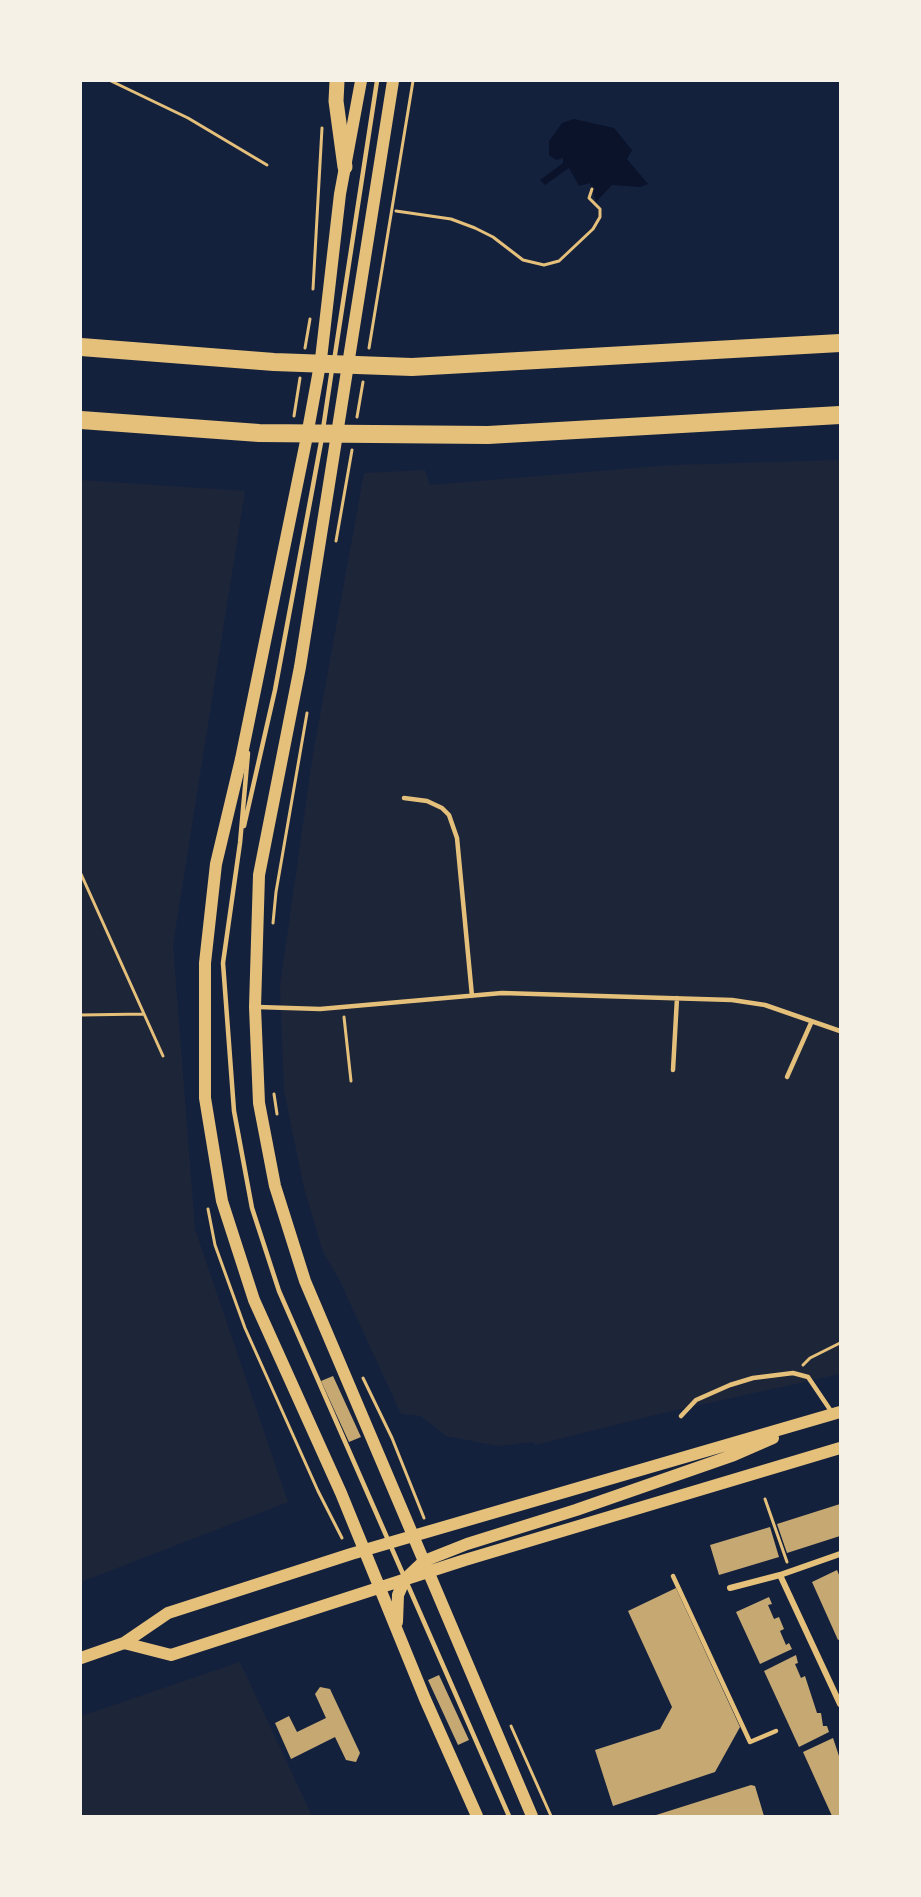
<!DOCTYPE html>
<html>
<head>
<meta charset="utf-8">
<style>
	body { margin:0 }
	#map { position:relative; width:921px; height:1897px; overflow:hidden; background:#14213d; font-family:"Exo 2",sans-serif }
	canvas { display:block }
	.frame { position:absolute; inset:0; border:82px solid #f6f1e7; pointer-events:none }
</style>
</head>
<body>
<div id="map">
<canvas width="921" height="1897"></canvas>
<div class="frame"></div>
</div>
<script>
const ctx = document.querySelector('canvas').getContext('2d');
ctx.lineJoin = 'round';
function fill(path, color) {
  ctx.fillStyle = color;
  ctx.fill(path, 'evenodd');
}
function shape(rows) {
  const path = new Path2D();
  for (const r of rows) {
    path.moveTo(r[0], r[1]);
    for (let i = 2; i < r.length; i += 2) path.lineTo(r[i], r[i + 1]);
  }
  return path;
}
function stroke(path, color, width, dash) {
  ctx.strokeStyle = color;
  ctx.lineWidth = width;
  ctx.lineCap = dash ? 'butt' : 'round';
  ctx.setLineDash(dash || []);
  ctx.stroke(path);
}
fill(shape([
	[840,460,840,1374,650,1416,535,1445,534,1442,498,1446,446,1436,421,1416,401,1414,339,1279,323,1252,304,1188,284,1091,280,986,313,754,364,473,425,470,430,485,672,465],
	[81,480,245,491,173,945,195,1229,288,1502,81,1582],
	[240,1662,312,1816,81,1816,81,1716]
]), '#1d2539');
fill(shape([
	[574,119,614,128,632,150,627,159,648,184,640,187,612,185,596,202,590,183,579,186,569,168,545,185,540,180,563,163,563,158,556,160,549,155,549,141,562,123]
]), '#0b132b');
fill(shape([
	[333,1376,361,1437,349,1442,321,1381],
	[840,1504,840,1536,787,1553,777,1524],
	[770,1527,779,1557,719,1575,710,1545],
	[837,1570,840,1577,840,1639,838,1640,812,1582],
	[676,1588,740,1727,715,1772,613,1806,595,1750,660,1729,672,1707,628,1611],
	[769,1597,772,1604,768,1605,774,1619,779,1617,784,1629,780,1631,786,1645,789,1643,792,1649,760,1664,736,1612],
	[796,1655,798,1663,795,1664,801,1678,805,1676,817,1713,821,1713,823,1726,827,1726,829,1732,799,1747,764,1671],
	[439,1675,469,1740,458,1745,428,1680],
	[320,1687,330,1689,360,1753,356,1762,346,1760,335,1737,291,1759,275,1723,289,1716,297,1732,326,1718,315,1694],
	[833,1738,840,1759,840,1816,832,1816,803,1752],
	[751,1785,755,1786,764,1816,653,1816]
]), '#c6a872');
stroke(shape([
	[111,81,188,118,267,165],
	[396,211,451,219,475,228,493,237,523,260,544,265,559,261,593,229,600,217,600,209,589,198,592,189],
	[313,289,322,128],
	[305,348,310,319],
	[369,348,413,81],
	[294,416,300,378],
	[357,417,363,382],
	[336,541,352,450],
	[81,874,163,1056],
	[273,923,276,892,307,713],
	[81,1015,144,1014],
	[344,1017,351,1081],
	[274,1094,277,1114],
	[208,1209,215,1245,245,1328,318,1491,342,1538],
	[803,1365,810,1358,840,1343],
	[363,1378,392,1438,424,1518],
	[765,1499,787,1562],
	[511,1726,551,1816]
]), '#e5c07b', 3);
stroke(shape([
	[334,361,377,81],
	[323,429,332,369],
	[248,753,240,843,223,963,234,1111,252,1208,279,1291,509,1816],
	[404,798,427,801,442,808,449,815,457,838,472,996],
	[244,826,275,690,322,437],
	[258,1007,320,1009,502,993,732,1000,765,1005,840,1031],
	[673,1070,677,998],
	[787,1077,811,1023],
	[681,1416,696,1400,730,1385,753,1378,793,1373,808,1377,833,1414],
	[673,1576,750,1742,776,1731]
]), '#e5c07b', 4.5);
stroke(shape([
	[780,1575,840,1704],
	[730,1588,780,1575,840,1554]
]), '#e5c07b', 6);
stroke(shape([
	[361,81,340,194,321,359,306,441,241,759,216,864,205,963,205,1098,222,1201,254,1300,341,1493,425,1699,477,1816],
	[393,81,300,667,259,875,255,1007,259,1103,275,1186,305,1281,532,1816],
	[397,1622,398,1595,405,1579,424,1561,467,1544,576,1510,734,1455,773,1438],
	[124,1643,171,1655,465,1560,840,1448],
	[81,1658,124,1643,168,1613,351,1554,840,1412]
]), '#e5c07b', 12);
stroke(shape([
	[337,81,336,101,345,167]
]), '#e5c07b', 15);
stroke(shape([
	[81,347,274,362,412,367,840,343],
	[81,420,259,433,488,435,840,415]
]), '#e5c07b', 18);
</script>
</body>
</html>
